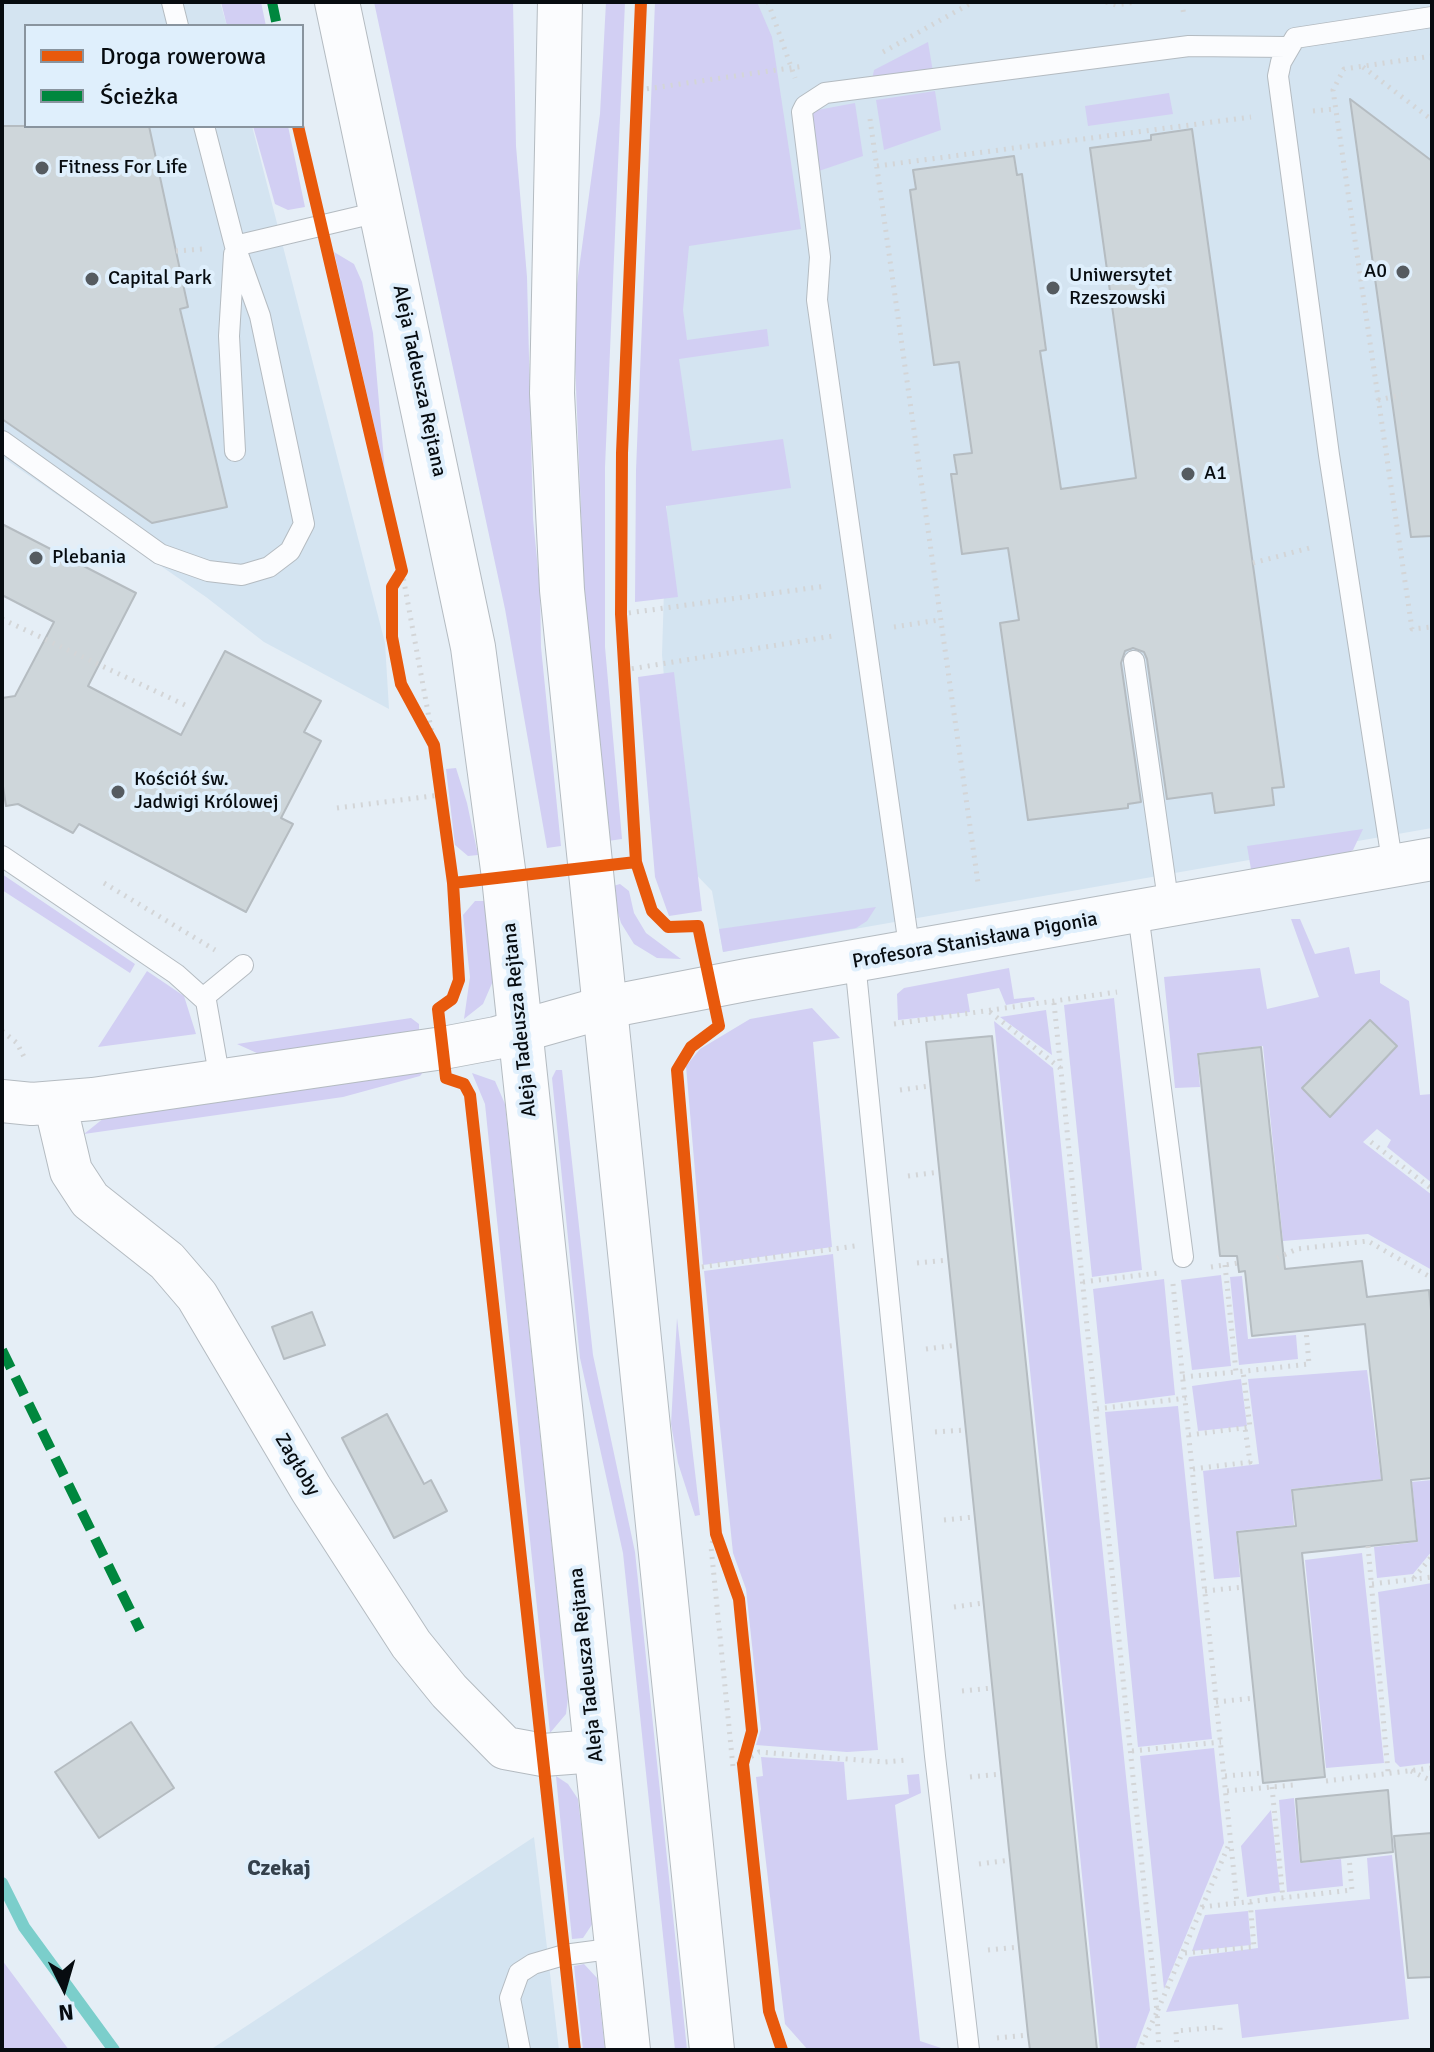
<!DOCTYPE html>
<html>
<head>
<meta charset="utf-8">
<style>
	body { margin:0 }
	#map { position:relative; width:1434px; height:2052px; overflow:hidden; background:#e5eef6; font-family:Signika,sans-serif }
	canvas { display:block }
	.frame { position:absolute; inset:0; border:4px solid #070c10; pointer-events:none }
	.legend { position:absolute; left:24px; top:24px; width:280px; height:104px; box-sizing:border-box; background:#dfeffc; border:2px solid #89949e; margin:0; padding:10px 14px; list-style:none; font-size:24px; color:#070c10 }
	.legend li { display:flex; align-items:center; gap:16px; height:40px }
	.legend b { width:40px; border:2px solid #89949e }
	.north { position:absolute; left:24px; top:1948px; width:80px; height:80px; -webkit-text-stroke:6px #dfeffc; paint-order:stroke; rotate:175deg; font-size:22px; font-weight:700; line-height:32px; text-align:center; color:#070c10 }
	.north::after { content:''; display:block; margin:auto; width:28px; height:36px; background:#070c10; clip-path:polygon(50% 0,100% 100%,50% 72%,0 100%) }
</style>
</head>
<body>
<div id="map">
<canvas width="1434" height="2052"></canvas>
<div class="frame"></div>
<ul class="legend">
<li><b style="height:10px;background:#e8590c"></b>Droga rowerowa</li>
<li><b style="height:10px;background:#00873e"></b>Ścieżka</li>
</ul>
<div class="north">N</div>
</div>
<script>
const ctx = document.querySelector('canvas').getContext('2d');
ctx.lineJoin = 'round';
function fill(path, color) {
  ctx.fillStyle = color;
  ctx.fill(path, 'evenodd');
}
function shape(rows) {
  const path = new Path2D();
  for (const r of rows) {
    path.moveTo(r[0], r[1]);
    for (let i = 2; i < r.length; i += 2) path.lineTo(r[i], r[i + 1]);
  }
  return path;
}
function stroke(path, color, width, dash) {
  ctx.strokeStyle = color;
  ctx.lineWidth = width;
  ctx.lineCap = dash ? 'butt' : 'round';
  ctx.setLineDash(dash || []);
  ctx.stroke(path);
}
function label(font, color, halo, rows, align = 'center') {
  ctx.font = font + ' Signika,sans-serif';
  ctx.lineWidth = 8;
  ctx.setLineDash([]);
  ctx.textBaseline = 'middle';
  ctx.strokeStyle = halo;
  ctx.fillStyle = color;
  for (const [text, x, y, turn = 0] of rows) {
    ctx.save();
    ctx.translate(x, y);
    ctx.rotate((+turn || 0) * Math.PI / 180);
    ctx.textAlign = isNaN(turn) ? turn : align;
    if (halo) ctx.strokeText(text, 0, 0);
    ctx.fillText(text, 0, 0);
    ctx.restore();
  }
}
fill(shape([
	[2,2,220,2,227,26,26,26,26,126,252,126,385,643,389,709,264,642,206,597,2,457],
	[682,2,1432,2,1432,828,723,952,712,891,681,859,662,655],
	[534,1837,559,2050,210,2050]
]), '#d4e4f1');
fill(shape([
	[221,2,261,2,266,26,227,26],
	[374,2,513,2,516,146,527,277,533,519,540,589,541,647,561,846,547,848,505,609],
	[606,2,625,2,605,467,605,647,622,839,608,841,585,612,575,363,576,291,600,114],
	[655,2,757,2,772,37,801,229,689,246,683,310,687,340,767,329,769,346,679,359,692,451,783,439,791,488,666,506,678,597,635,602,636,470],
	[928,42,933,72,872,80,874,70],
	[935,91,941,130,884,150,876,100],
	[1169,93,1173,114,1088,126,1085,106],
	[855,103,863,156,813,173,812,111],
	[253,126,288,126,305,207,288,210,275,204],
	[334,252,354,264,362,282,373,333,385,472],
	[674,672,702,911,669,916,655,877,638,677],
	[456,768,467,803,478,855,468,856,455,845,446,769],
	[1363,829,1353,850,1340,857,1252,875,1247,846],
	[2,874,135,964,130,973,2,890],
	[620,884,629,891,634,913,646,933,681,959,657,958,634,944,621,923,615,903,613,886],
	[475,901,484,901,493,981,483,1004,464,1019,470,977,463,915],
	[876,907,867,921,856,928,723,952,719,929],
	[1291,919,1300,919,1315,954,1349,947,1355,974,1380,970,1380,983,1409,1001,1420,1095,1432,1094,1432,1183,1387,1147,1391,1140,1377,1129,1363,1142,1432,1195,1432,1270,1368,1234,1283,1241,1263,1046,1197,1053,1200,1087,1175,1088,1164,977,1260,968,1267,1009,1319,997],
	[1009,968,1014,999,1034,997,1035,1000,1006,1005,999,988,967,994,970,1012,898,1020,897,994,904,988],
	[147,971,184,996,196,1034,98,1047],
	[1114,998,1142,1270,1092,1277,1064,1005],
	[812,1008,840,1038,813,1042,832,1247,703,1265,686,1066,700,1049,750,1019],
	[1046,1010,1052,1055,1000,1017],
	[411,1018,419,1024,419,1030,259,1054,237,1044],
	[994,1021,1053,1068,1150,2010,1135,2050,1100,2050],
	[556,1070,562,1070,593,1355,635,1552,687,2050,675,2050,623,1553,580,1358,552,1078],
	[424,1071,420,1076,343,1097,84,1134,104,1118],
	[472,1073,495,1081,505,1104,568,1698,566,1714,550,1733,485,1104],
	[833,1254,878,1750,847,1752,756,1745,761,1729,746,1589,733,1553,704,1271],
	[1221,1275,1231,1366,1192,1370,1181,1280],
	[1242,1276,1248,1339,1296,1335,1298,1359,1239,1365,1230,1277],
	[1164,1279,1175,1395,1105,1404,1093,1289],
	[677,1318,700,1515,695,1516,678,1463,671,1424],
	[1367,1370,1381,1479,1291,1489,1294,1525,1236,1531,1240,1577,1214,1579,1203,1471,1259,1464,1248,1379],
	[1241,1379,1247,1426,1198,1431,1192,1386],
	[1178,1406,1212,1739,1138,1747,1105,1412],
	[1432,1480,1432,1551,1413,1574,1377,1578,1374,1547,1418,1542,1412,1482],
	[1362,1553,1384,1763,1326,1768,1305,1560],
	[1432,1583,1432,1763,1400,1767,1395,1762,1378,1592],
	[1214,1748,1224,1843,1164,1989,1140,1756],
	[761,1757,844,1762,847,1800,909,1794,907,1775,919,1774,921,1793,895,1805,920,2041,947,2050,808,2050,785,2024,756,1777,763,1776],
	[556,1776,568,1784,578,1799,593,1923,583,1938,572,1939],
	[1294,1798,1300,1863,1341,1859,1343,1886,1287,1892,1279,1800],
	[1271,1810,1280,1892,1247,1897,1241,1846],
	[1392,1855,1409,2019,1242,2038,1238,2004,1166,2012,1189,1957,1258,1948,1255,1910,1370,1899,1367,1858],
	[1248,1911,1251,1945,1192,1951,1205,1915],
	[2,1960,69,2050,2,2050],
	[584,1964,597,1978,605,2050,583,2050,574,1966]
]), '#d2cff3');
stroke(shape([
	[2,1883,24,1927,114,2050]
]), '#7bcecb', 12);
const building = shape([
	[1350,99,1432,161,1432,536,1411,537,1350,99],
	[2,126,149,126,188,307,180,309,227,507,152,523,2,419,2,126],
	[1192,129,1284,787,1272,788,1274,805,1215,813,1212,793,1167,799,1147,659,1144,652,1133,648,1125,651,1121,663,1141,802,1128,804,1128,808,1028,820,1000,623,1019,620,1008,548,962,554,951,474,957,474,954,455,972,453,959,362,934,365,910,190,916,189,913,170,1014,156,1017,175,1022,174,1046,350,1040,351,1061,489,1136,478,1090,148,1151,140,1151,135,1192,129],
	[2,524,136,593,88,686,181,735,225,651,321,701,304,732,321,741,281,818,293,824,246,912,79,824,73,833,18,804,6,806,2,780,2,698,15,696,54,622,2,595,2,524],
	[1370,1020,1397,1046,1330,1117,1302,1088,1370,1020],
	[992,1036,1097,2050,1030,2050,1028,2035,926,1042,992,1036],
	[1261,1047,1285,1269,1362,1261,1367,1297,1429,1290,1432,1320,1432,1478,1411,1480,1417,1541,1302,1553,1325,1777,1263,1783,1237,1532,1296,1526,1292,1490,1382,1480,1365,1324,1252,1336,1245,1271,1239,1272,1237,1256,1220,1256,1198,1054,1261,1047],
	[312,1312,325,1345,284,1359,272,1327,312,1312],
	[387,1414,424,1484,431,1480,447,1511,394,1538,342,1438,387,1414],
	[131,1722,174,1788,99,1838,55,1772,131,1722],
	[1388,1790,1393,1852,1301,1862,1296,1799,1388,1790],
	[1432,1833,1432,1977,1408,1978,1394,1836,1432,1833]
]);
fill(building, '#ced6da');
stroke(building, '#b5bcc1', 2);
const lane = shape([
	[172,2,178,26],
	[235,246,383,211],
	[234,254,229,336,235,451],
	[2,441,160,554,208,571,242,575,269,567,290,551,304,524,260,316,235,246,204,126],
	[1134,661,1169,907],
	[2,856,176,974,206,1001,220,1080],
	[1393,867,1329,455,1278,76,1281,62,1295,38,1432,17],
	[1138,913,1183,1257],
	[910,953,817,300,820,257,802,112,805,106,825,93,1189,46,1287,47],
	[855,962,935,1756,969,2050],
	[203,998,243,965],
	[520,2050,510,1998,519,1973,533,1964,564,1955,617,1948]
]);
const street = shape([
	[2,1101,32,1104,93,1099,443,1048,496,1038,602,1008,746,980,1432,859],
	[55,1103,71,1171,90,1200,167,1261,197,1296,311,1489,411,1644,449,1691,505,1748,543,1755,596,1751]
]);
const secondary = shape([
	[337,2,473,647,504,877,628,2050],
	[560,2,552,393,562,590,712,2050]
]);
stroke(lane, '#b4bbc1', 22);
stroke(street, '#b4bbc1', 44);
stroke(secondary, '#b4bbc1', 46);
stroke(shape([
	[768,2,795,78],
	[1106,2,1116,5,1137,2],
	[1182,2,1184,17],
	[883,52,973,2],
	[1432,56,1344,69,1333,90,1412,629,1432,627],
	[1363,67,1432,120],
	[639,90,804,66],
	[1313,111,1336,109],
	[870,119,978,883],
	[877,166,1251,117],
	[176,251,203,249],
	[1378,400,1402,395],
	[1253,563,1313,547],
	[402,571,434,745],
	[621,614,826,586],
	[2,619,185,705],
	[894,627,939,620],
	[624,670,833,636],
	[337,808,441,795],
	[104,883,215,950],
	[1054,1003,1157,2012,1139,2050],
	[990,1012,1060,1068],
	[894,1024,1117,992],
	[2,1031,17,1043,26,1061],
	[900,1090,930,1086],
	[1371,1142,1432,1189],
	[908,1176,939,1172],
	[1277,1258,1297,1249,1368,1241,1432,1278],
	[917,1263,948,1260],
	[1225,1265,1236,1372,1309,1364,1306,1330],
	[1211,1267,1238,1263],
	[694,1268,855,1246],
	[1083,1282,1158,1273],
	[1173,1284,1237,1903],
	[926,1349,957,1345],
	[1183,1377,1236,1372],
	[1097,1409,1186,1398],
	[935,1432,965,1430],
	[1189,1435,1250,1427,1243,1371],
	[1193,1469,1250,1462,1245,1428],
	[944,1520,974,1517],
	[716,1534,711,1546,733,1767,759,1752,885,1762,906,1760],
	[1368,1546,1388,1772],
	[1414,1578,1432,1556],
	[1372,1584,1432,1577],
	[1205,1591,1243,1587],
	[954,1607,983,1603],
	[962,1691,992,1688],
	[1216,1702,1254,1698],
	[1132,1751,1221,1742],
	[1411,1771,1432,1781],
	[1225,1776,1262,1773],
	[970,1777,1001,1774],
	[1326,1781,1432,1768],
	[1272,1787,1283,1899],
	[1227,1791,1294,1785],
	[979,1864,1010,1860],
	[1202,1907,1352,1890,1349,1857],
	[988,1950,1019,1947],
	[1185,1953,1254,1947,1250,1901],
	[997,2038,1028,2035],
	[1159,2050,1157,2012,1230,1842],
	[1177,2050,1176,2031,1220,2027,1220,2030]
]), '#d3d5d7', 5, [2, 6]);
stroke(lane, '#fbfcfe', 20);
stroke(street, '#fbfcfe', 42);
stroke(secondary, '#fbfcfe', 44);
stroke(shape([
	[272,2,277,26],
	[2,1350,140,1630]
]), '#00873e', 10, [20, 10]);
stroke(shape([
	[641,2,622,453,621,614,636,862,652,911,668,927,698,926,719,1026,691,1047,677,1070,714,1512,716,1534,739,1599,752,1731,743,1764,769,2011,782,2050],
	[298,126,402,571,392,587,392,637,401,684,434,745,453,883,459,980,452,999,438,1009,446,1078,464,1084,470,1095,575,2050],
	[453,883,636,862]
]), '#e8590c', 12);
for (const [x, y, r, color] of [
	[42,168,8,"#555b60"],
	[1403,272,8,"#555b60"],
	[92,279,8,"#555b60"],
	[1053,288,8,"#555b60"],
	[1188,474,8,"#555b60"],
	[36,558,8,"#555b60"],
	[118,792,8,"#555b60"]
]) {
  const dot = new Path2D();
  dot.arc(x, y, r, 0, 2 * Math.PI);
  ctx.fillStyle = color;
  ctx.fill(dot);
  stroke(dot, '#dfeffc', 3);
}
label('20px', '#070c10', '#dfeffc', [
	["Fitness For Life",58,168],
	["A0",1387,272,"right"],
	["Uniwersytet",1069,276],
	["Rzeszowski",1069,299],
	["Capital Park",108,279],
	["A1",1204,474],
	["Plebania",52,558],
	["Kościół św.",134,780],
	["Jadwigi Królowej",134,803]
], 'left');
label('20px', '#070c10', '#dfeffc', [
	["Aleja Tadeusza Rejtana",419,381,78],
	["Profesora Stanisława Pigonia",975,941,-10],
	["Aleja Tadeusza Rejtana",520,1020,-96],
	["Zagłoby",297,1465,59],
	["Aleja Tadeusza Rejtana",587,1665,-96]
]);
label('bold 22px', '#34414c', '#dfeffc', [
	["Czekaj",279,1869]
]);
</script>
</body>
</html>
